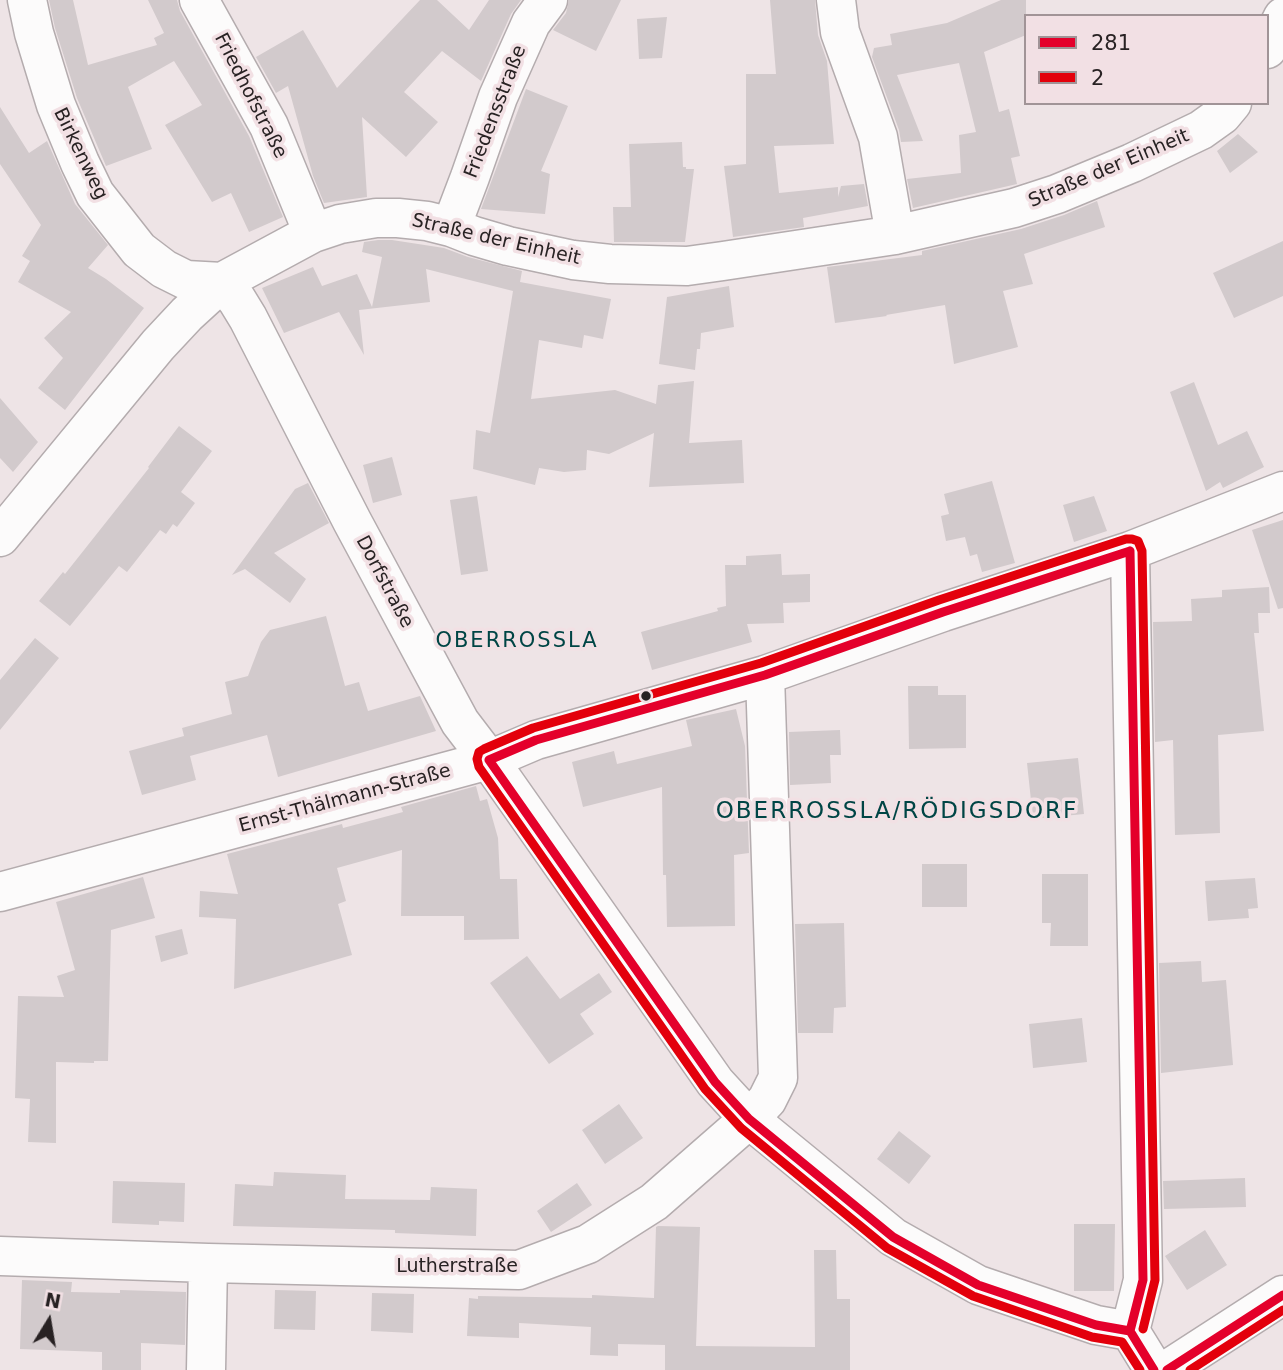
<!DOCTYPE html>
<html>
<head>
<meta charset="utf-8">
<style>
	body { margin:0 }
	#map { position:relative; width:1283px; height:1370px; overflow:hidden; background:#eee4e6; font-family:"DejaVu Sans",sans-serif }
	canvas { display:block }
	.legend { position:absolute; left:1024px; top:14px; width:245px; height:91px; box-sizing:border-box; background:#f2e0e4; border:2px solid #a19497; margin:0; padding:9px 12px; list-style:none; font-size:21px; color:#282223 }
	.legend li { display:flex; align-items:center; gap:14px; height:35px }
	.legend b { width:35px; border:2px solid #a19497 }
	.north { position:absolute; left:14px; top:1286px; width:70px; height:70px; -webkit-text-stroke:5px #f2e0e4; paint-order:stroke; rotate:11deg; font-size:19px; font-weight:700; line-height:28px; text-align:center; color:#282223 }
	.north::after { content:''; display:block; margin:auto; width:24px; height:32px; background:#282223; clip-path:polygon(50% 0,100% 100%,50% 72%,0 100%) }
</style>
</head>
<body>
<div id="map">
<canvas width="1283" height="1370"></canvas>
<ul class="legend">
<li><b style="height:9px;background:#e4002b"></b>281</li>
<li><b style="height:9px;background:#e3000b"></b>2</li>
</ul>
<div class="north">N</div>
</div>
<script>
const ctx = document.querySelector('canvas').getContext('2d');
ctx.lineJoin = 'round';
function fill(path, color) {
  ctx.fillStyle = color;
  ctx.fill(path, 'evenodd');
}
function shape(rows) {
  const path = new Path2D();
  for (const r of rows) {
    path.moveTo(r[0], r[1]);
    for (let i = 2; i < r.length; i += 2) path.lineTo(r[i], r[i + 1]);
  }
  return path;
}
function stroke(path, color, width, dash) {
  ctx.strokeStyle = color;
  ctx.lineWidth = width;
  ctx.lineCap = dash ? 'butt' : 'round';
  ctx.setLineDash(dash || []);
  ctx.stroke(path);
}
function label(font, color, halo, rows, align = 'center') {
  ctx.font = font + ' "DejaVu Sans",sans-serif';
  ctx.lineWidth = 7;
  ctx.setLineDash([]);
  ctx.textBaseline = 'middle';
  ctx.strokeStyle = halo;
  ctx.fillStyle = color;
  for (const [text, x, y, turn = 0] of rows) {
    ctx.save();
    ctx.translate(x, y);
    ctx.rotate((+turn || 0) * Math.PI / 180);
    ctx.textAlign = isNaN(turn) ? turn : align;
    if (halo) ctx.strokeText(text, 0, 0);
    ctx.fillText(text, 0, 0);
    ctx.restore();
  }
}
fill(shape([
	[49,0,73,0,88,65,157,45,154,38,164,33,148,0,177,0,180,11,249,136,283,217,249,232,231,193,212,202,165,125,202,105,174,61,128,87,152,149,106,166,77,98,55,28],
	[420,0,437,0,469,30,489,0,521,0,511,14,481,81,442,51,404,92,438,122,406,157,362,117,367,197,324,203,313,176,288,86,276,93,256,57,303,30,337,88],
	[569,0,621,0,596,51,553,30,566,13],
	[770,0,815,0,818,35,827,61,834,144,774,146,779,193,838,187,838,197,841,186,864,184,868,206,803,218,804,227,733,237,724,166,746,164,746,74,776,74],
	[1001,0,1026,0,1026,35,984,52,999,112,1009,109,1020,156,1011,158,1017,184,913,208,907,179,961,173,959,135,976,132,959,63,897,75,923,141,901,142,899,130,872,57,874,48,892,45,890,34,947,23],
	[667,17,662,58,639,59,637,19],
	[526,89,568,106,541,171,550,174,545,214,481,209],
	[0,107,29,153,47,141,75,204,108,245,88,268,106,279,144,308,65,410,38,388,63,358,44,338,71,312,18,282,30,261,22,256,41,225,0,164],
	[1238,134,1258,152,1230,173,1217,151],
	[682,142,683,167,686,167,686,169,694,169,685,242,614,242,613,207,631,207,629,144],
	[1097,201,1105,227,1024,254,1033,284,1003,291,1018,347,954,364,945,305,886,315,887,316,835,323,827,267,922,255,922,251,1021,229,1064,215],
	[378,240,392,240,444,248,468,257,522,271,520,282,611,299,603,339,584,335,582,348,539,340,531,399,615,390,656,404,658,385,694,381,689,443,742,440,744,483,649,487,654,433,609,454,587,450,586,470,564,472,539,468,535,485,473,469,476,430,490,433,513,291,426,269,430,302,359,310,364,355,339,312,284,333,262,288,313,267,322,286,357,274,372,307,382,257,362,252,364,242],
	[1283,241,1283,296,1234,318,1213,273],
	[729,286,734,327,701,333,700,349,697,349,695,370,659,364,667,297],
	[1194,382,1218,445,1247,431,1264,467,1223,488,1220,482,1206,491,1170,392],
	[0,398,38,442,13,472,0,458],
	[179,426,212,451,181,492,195,503,177,527,173,524,166,534,160,530,127,572,119,566,70,626,39,601,63,572,65,574,149,468,148,467],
	[392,457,402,495,373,503,363,465],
	[992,481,1015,563,982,572,977,554,970,556,965,537,946,541,941,516,949,514,944,494],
	[308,483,329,523,274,553,306,579,290,603,245,569,232,575,295,489],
	[477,496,488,571,461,575,450,500],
	[1094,496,1107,531,1074,542,1063,505],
	[1283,520,1283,608,1278,609,1252,530],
	[781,554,782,575,810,574,810,602,783,603,784,623,747,624,752,642,652,670,641,632,718,611,717,608,726,606,725,565,746,565,746,556],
	[1269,587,1270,613,1258,613,1259,633,1254,633,1264,731,1218,735,1220,833,1175,835,1173,740,1155,742,1153,622,1192,621,1191,599,1222,597,1222,590],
	[326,616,345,686,359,682,368,711,420,696,436,731,278,777,267,735,190,756,196,780,142,795,129,751,184,736,182,728,232,714,225,682,248,676,261,642,270,630],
	[35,638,59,658,0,730,0,680],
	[908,686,938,686,938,695,966,695,966,748,909,749],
	[736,709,745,746,749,853,734,855,735,926,667,927,666,875,663,875,662,787,583,807,572,762,614,751,617,764,692,746,686,720],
	[840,730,841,755,830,755,831,783,790,785,789,732],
	[1078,758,1084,814,1033,819,1027,763],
	[476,786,480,801,487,799,498,838,500,879,517,879,519,939,464,940,464,916,401,916,402,850,337,868,346,901,338,904,352,955,234,989,236,919,199,917,200,891,238,894,227,854,342,824,343,828,403,812,401,807],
	[922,864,967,864,967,907,922,907],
	[1042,874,1088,874,1088,946,1050,946,1051,923,1042,923],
	[143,877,155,918,111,930,108,1061,94,1061,94,1063,56,1062,56,1143,28,1142,30,1099,15,1098,18,996,64,997,57,976,75,970,56,902],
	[1255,878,1258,908,1248,909,1249,918,1208,921,1205,881],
	[844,923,846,1007,834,1008,833,1033,798,1033,795,924],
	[182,929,188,954,161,962,155,936],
	[527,956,560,999,599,973,612,992,580,1014,594,1034,549,1064,490,983],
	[1201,961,1202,982,1226,980,1233,1065,1161,1073,1159,963],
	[1082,1018,1087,1062,1033,1068,1029,1024],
	[619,1104,643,1138,605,1164,582,1130],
	[899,1131,931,1156,909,1184,877,1159],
	[274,1172,346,1175,345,1199,430,1200,431,1187,477,1189,476,1236,395,1233,395,1230,233,1226,235,1184,273,1186],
	[1245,1178,1246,1207,1164,1209,1163,1181],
	[113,1181,185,1183,184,1222,159,1221,159,1225,112,1223],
	[577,1183,592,1205,551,1232,537,1211],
	[1074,1224,1115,1224,1114,1291,1074,1291],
	[658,1226,700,1227,696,1346,815,1347,814,1250,836,1250,837,1299,850,1299,850,1370,665,1370,665,1345,618,1344,618,1356,590,1355,591,1327,519,1323,519,1338,467,1336,469,1298,478,1299,478,1296,592,1298,592,1295,654,1298,656,1227],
	[1205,1230,1227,1265,1187,1290,1165,1256],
	[22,1280,72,1282,71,1292,120,1293,120,1290,186,1292,185,1345,141,1343,141,1370,102,1370,102,1352,20,1349],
	[275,1290,316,1291,315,1330,274,1329],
	[372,1293,414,1294,413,1333,371,1331]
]), '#d2cacc');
const minor = shape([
	[27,0,34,33,56,105,80,163,95,194,139,250,164,269,186,280,222,282],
	[199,0,269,126,313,233],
	[836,0,840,32,878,137,895,235],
	[1267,49,1283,17],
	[451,227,470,177,498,97,531,23,548,0],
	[222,282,237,300,248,318,352,521,460,722,489,760,715,1082,749,1119,893,1237,978,1285,1096,1325,1130,1331,1154,1370],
	[0,537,158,345,187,314,222,282,313,233,340,224,376,218,398,218,427,221,451,227,474,236,508,246,573,260,610,264,687,266,723,261,895,235,1014,208,1057,194,1132,163,1201,130,1222,115,1232,103],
	[1130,551,1143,1280,1130,1331],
	[0,892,489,760,536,740,765,675,943,612,1130,551,1283,491],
	[0,1256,208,1263,519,1270,588,1244,654,1202,749,1119,767,1100,778,1078,765,675],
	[206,1370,208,1263]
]);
const major = shape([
	[1167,1370,1283,1295]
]);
stroke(minor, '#b4acae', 41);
stroke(major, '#b4acae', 41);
stroke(minor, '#fcfbfb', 38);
stroke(major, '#fcfbfb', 38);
stroke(shape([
	[1130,551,1143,1280,1130,1331],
	[489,760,715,1082,749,1119,893,1237,978,1285,1096,1325,1130,1331,1154,1370],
	[489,760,536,740,765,675,943,612,1130,551],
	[1167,1370,1283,1295]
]), '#e4002b', 9);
stroke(shape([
	[1140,1370,1122,1342,1092,1337,973,1296,887,1248,741,1128,705,1089,479,767,477,759,479,752,484,749,533,728,761,663,939,600,1126,539,1132,539,1138,541,1142,551,1155,1280,1143,1329],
	[1190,1370,1283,1310]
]), '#e3000b', 9);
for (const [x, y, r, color] of [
	[646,696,6,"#282223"]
]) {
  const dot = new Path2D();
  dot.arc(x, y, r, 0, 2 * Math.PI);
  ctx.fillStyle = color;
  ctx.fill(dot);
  stroke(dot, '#f2e0e4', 2.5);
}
label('19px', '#282223', '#f2e0e4', [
	["Friedhofstraße",250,96,63],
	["Friedensstraße",496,112,-69],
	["Birkenweg",80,154,64],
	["Straße der Einheit",1109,169,-23],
	["Straße der Einheit",496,240,13],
	["Dorfstraße",384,582,62],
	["Ernst-Thälmann-Straße",345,799,-15],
	["Lutherstraße",457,1267]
]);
ctx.letterSpacing = '2px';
label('21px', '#004545', '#f2e0e4', [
	["OBERROSSLA",517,642]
]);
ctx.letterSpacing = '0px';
ctx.letterSpacing = '2px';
label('23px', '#004545', '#f2e0e4', [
	["OBERROSSLA/RÖDIGSDORF",897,812]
]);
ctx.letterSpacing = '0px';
</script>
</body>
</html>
